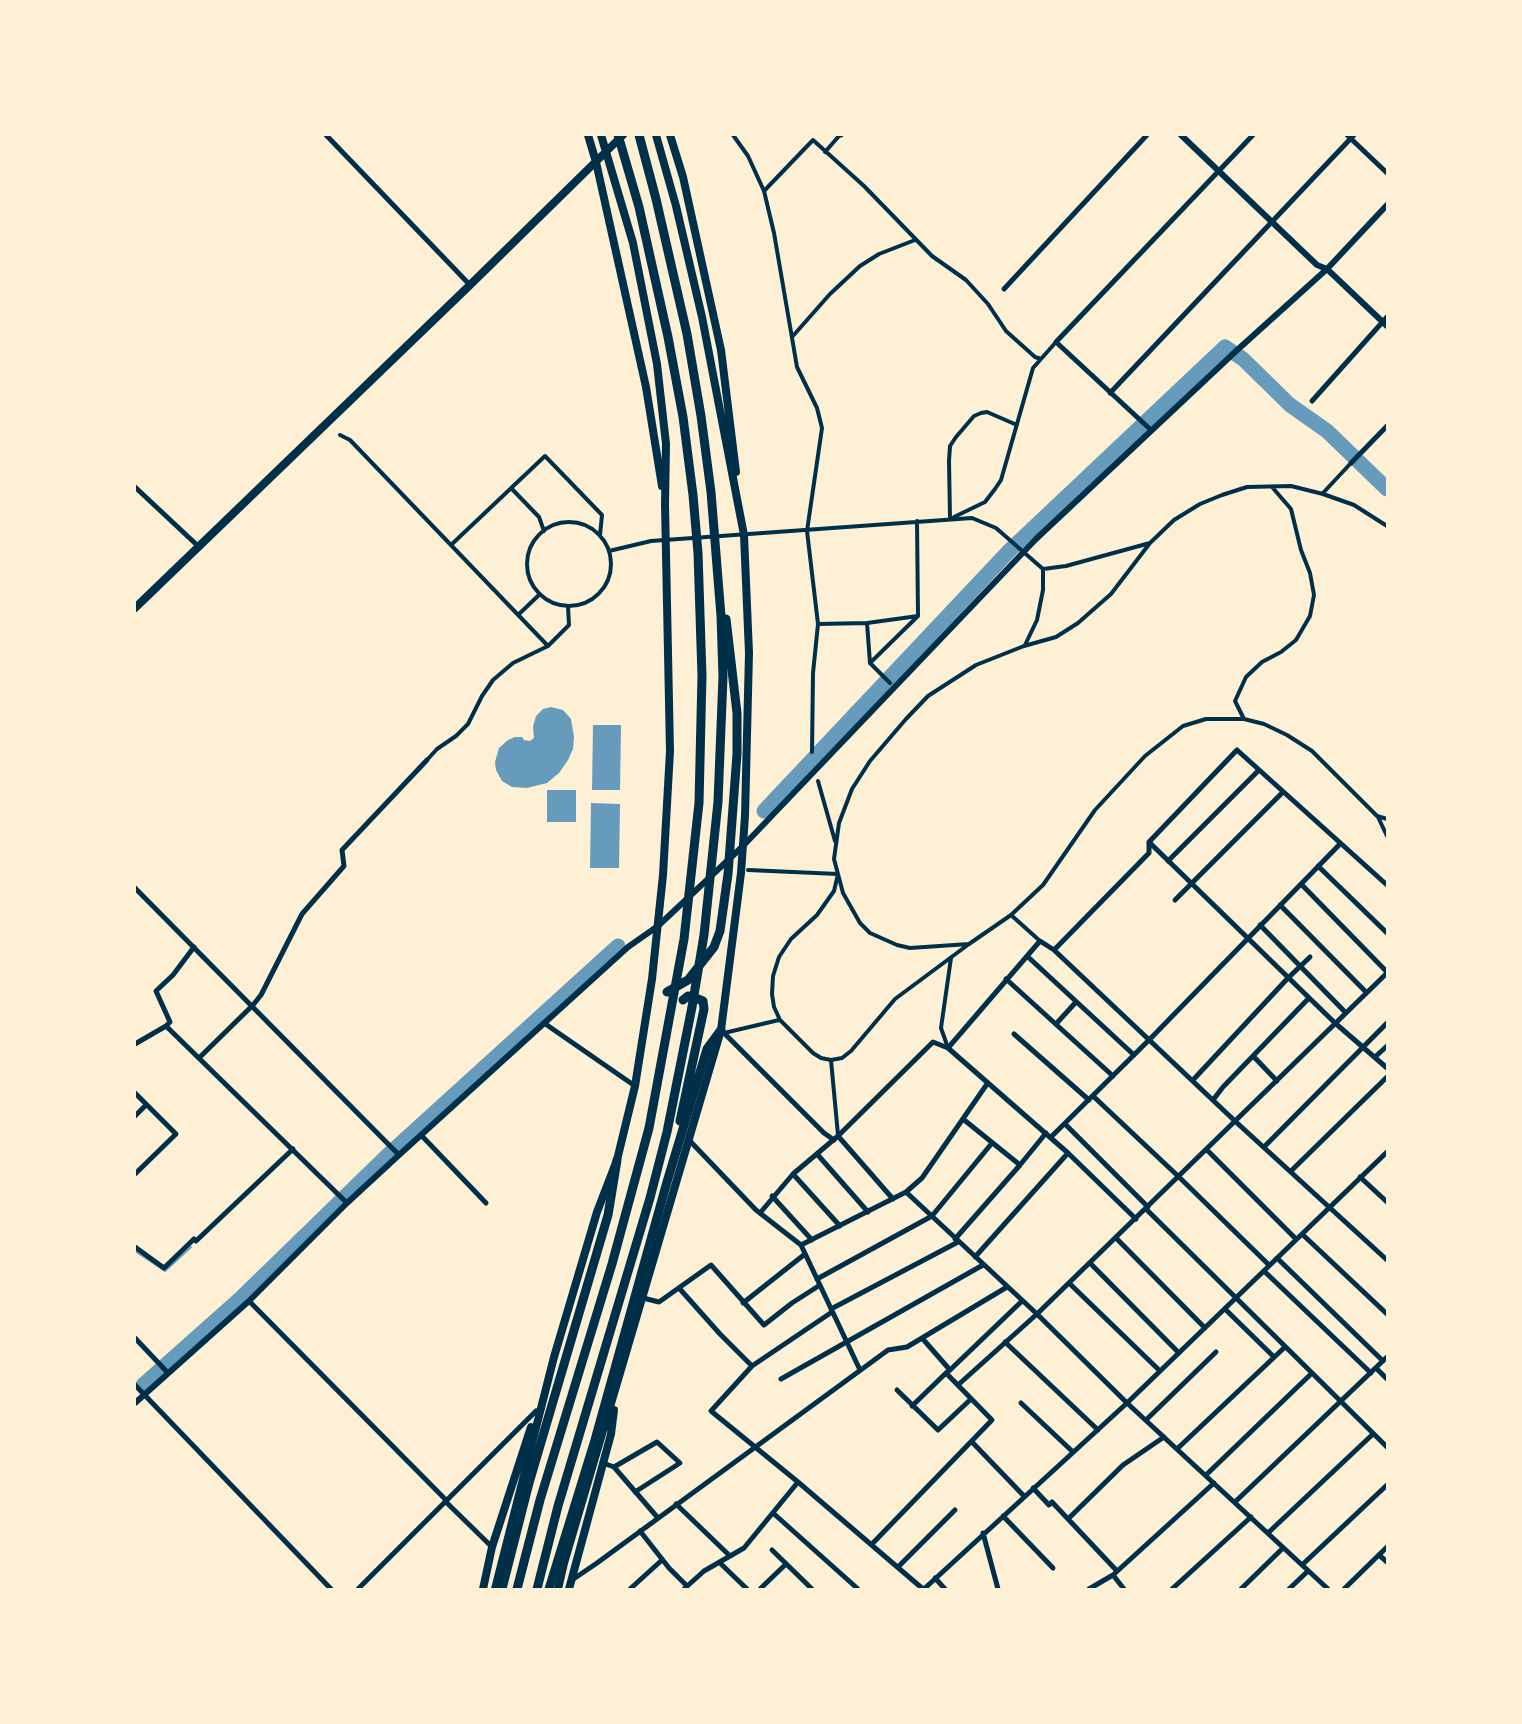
<!DOCTYPE html>
<html>
<head>
<meta charset="utf-8">
<style>
	body { margin:0 }
	#map { position:relative; width:1522px; height:1724px; overflow:hidden; background:#fdf0d5; font-family:"Work Sans",sans-serif }
	canvas { display:block }
	.frame { position:absolute; inset:0; border:136px solid #fdf0d5; pointer-events:none }
</style>
</head>
<body>
<div id="map">
<canvas width="1522" height="1724"></canvas>
<div class="frame"></div>
</div>
<script>
const ctx = document.querySelector('canvas').getContext('2d');
ctx.lineJoin = 'round';
function fill(path, color) {
  ctx.fillStyle = color;
  ctx.fill(path, 'evenodd');
}
function shape(rows) {
  const path = new Path2D();
  for (const r of rows) {
    if (r.length === 3) {
      path.moveTo(r[0] + r[2], r[1]);
      path.arc(r[0], r[1], r[2], 0, 2 * Math.PI);
      continue;
    }
    path.moveTo(r[0], r[1]);
    for (let i = 2; i < r.length; i += 2) path.lineTo(r[i], r[i + 1]);
  }
  return path;
}
function stroke(path, color, width, dash) {
  ctx.strokeStyle = color;
  ctx.lineWidth = width;
  ctx.lineCap = dash ? 'butt' : 'round';
  ctx.setLineDash(dash || []);
  ctx.stroke(path);
}
fill(shape([
	[551,707,563,710,571,719,574,737,573,749,568,760,559,773,547,783,527,788,512,787,502,781,496,770,495,762,499,748,508,740,515,737,522,737,524,740,530,741,534,738,533,727,536,716,543,709],
	[593,725,621,725,620,790,592,790],
	[547,790,576,790,576,822,547,822],
	[591,803,620,804,619,868,590,868]
]), '#669bbc');
stroke(shape([
	[135,1251,165,1271,191,1247]
]), '#669bbc', 2);
stroke(shape([
	[764,811,1009,551,1225,347,1243,359,1290,405,1327,431,1387,489],
	[143,1385,242,1297,389,1154,618,946]
]), '#669bbc', 15);
stroke(shape([
	[733,135,748,156,764,191,774,233,797,367,817,408,822,428,807,531,818,624,813,673,812,752],
	[825,152,839,136],
	[764,191,813,140,864,186,932,256,966,280,988,304,1006,331,1035,357,1041,359],
	[792,337,830,294,860,266,879,254,915,240],
	[340,435,350,440,548,646],
	[511,488,539,517,544,531],
	[1323,493,1351,463],
	[954,517,985,502,995,489,1001,480,1033,368,1056,342],
	[950,518,949,461,950,446,956,437,974,416,981,413,987,412,1017,425],
	[569,564,42],
	[1387,526,1354,505,1323,494,1291,486,1247,487,1222,495,1200,504,1174,520,1150,543,1111,594,1078,623,1056,637,1024,646,976,665,928,696,906,719,870,761,852,789,839,823,834,859,843,893,860,923,870,933,897,945,910,948,969,944,1011,915,1043,885,1095,810,1145,756,1183,726,1206,719,1244,719,1264,724,1287,735,1312,751,1377,816,1387,819],
	[451,545,545,456,602,515,600,535],
	[609,551,651,541,972,518,996,528,1043,569,1043,590,1037,620,1025,645],
	[1043,569,1066,566,1150,543],
	[518,615,540,594],
	[867,623,870,663,918,616,917,521],
	[818,624,867,623,918,616],
	[870,663,890,683],
	[1244,719,1235,701,1246,677,1262,662,1281,652,1296,640,1310,616,1314,595,1310,573,1301,550,1291,509,1272,487],
	[427,760,437,749,456,736,468,724,482,696,493,680,513,663,548,646,569,625,568,606],
	[818,781,835,841],
	[1378,817,1387,836],
	[748,870,838,874,834,891,817,915,791,939,779,957,773,976,772,994,774,1007,780,1020,813,1053,821,1058,831,1060,842,1058,851,1051,895,999,969,944],
	[1011,915,1040,941],
	[724,1033,779,1020],
	[948,1048,941,1028,951,958],
	[831,1060,838,1135]
]), '#003049', 4);
stroke(shape([
	[326,135,470,285],
	[838,135,841,135],
	[1347,135,1387,173],
	[1004,289,1147,135],
	[1110,393,1354,135],
	[1312,401,1387,317],
	[1151,430,1056,342,1253,135],
	[1351,463,1387,426],
	[135,487,198,546],
	[1149,842,1335,1023,1387,1068],
	[1168,861,1259,770],
	[1318,866,1387,933],
	[1301,884,1387,972],
	[135,888,399,1155],
	[1175,900,1283,792],
	[1280,905,1366,992],
	[1260,925,1346,1013],
	[1054,950,1149,853,1149,842,1237,750,1387,885],
	[1027,956,1134,1055],
	[1006,979,1113,1076],
	[544,1023,635,1086],
	[1056,1024,1076,1002],
	[166,1026,170,1022,156,991,173,975,194,947],
	[721,1030,824,1133,834,1140],
	[1014,1034,1089,1100],
	[135,1044,166,1026,347,1203],
	[948,1048,1040,941,1054,950,1236,1122,1387,1260],
	[1254,1057,1277,1081],
	[1375,1057,1387,1046],
	[199,1058,253,1005,261,995,302,914,344,866,342,850,427,760],
	[1193,1080,1288,978,1310,957],
	[135,1093,176,1134,135,1174],
	[1093,1096,1179,1177,1269,1265],
	[1213,1100,1223,1087,1309,998],
	[135,1116,146,1105],
	[1065,1124,1148,1207],
	[421,1135,486,1203],
	[838,1136,893,1199],
	[1051,1137,1150,1039,1340,844],
	[689,1140,756,1210,801,1245,860,1370],
	[1264,1147,1387,1023],
	[1207,1150,1296,1239],
	[817,1154,868,1212],
	[1020,1165,1046,1133],
	[1291,1171,1387,1077],
	[793,1174,840,1226],
	[1360,1177,1387,1202],
	[906,1192,922,1178,987,1084],
	[772,1196,812,1240],
	[1146,1209,1387,1447],
	[760,1213,793,1174,838,1136,933,1042,948,1048,1068,1153,1136,1219],
	[1302,1234,1387,1314],
	[1116,1238,1205,1328],
	[955,1239,1020,1165,963,1119],
	[801,1245,906,1192,1037,1314,1127,1403,1328,1589],
	[135,1247,164,1268,194,1239,196,1241,293,1149],
	[975,1257,1068,1153],
	[1277,1258,1383,1361],
	[1090,1263,1179,1353],
	[1264,1271,1371,1373],
	[817,1279,932,1216,992,1143],
	[1069,1283,1160,1371],
	[679,1288,720,1334,752,1366],
	[643,1298,659,1302,711,1265,764,1325,792,1303,820,1285],
	[249,1301,446,1500],
	[743,1303,805,1254],
	[831,1309,958,1242],
	[1225,1309,1274,1357],
	[832,1312,752,1366,711,1411,798,1482,923,1589],
	[135,1338,168,1373],
	[1005,1342,1098,1430],
	[1376,1368,1387,1379],
	[950,1370,1022,1301],
	[781,1379,983,1265],
	[135,1385,331,1589],
	[958,1385,1037,1314,1387,973],
	[897,1390,938,1430,971,1399],
	[1021,1403,1073,1452],
	[912,1406,946,1373],
	[1146,1420,1216,1352],
	[972,1442,1024,1496],
	[1177,1449,1285,1347],
	[603,1463,614,1467,658,1518],
	[614,1467,657,1442,680,1463,635,1492],
	[1206,1475,1312,1373],
	[1033,1488,1049,1505,1052,1502,1117,1571],
	[445,1501,492,1547],
	[1235,1502,1387,1357],
	[676,1504,730,1556],
	[773,1513,858,1589],
	[1003,1516,1053,1568],
	[1068,1519,1123,1465,1164,1437],
	[640,1531,669,1568,687,1586],
	[1269,1532,1373,1434],
	[983,1533,998,1589],
	[872,1544,992,1420,946,1373,950,1370,922,1338],
	[772,1550,812,1589],
	[1379,1555,1387,1562],
	[720,1563,747,1589],
	[1302,1565,1387,1485],
	[898,1567,955,1510],
	[1113,1575,1124,1589],
	[935,1578,945,1589],
	[572,1580,597,1563,888,1350,907,1347,1007,1287],
	[358,1589,536,1411],
	[630,1589,662,1560],
	[684,1589,704,1571,744,1548,798,1482],
	[760,1589,786,1564],
	[924,1589,1127,1403,1387,1152],
	[1089,1589,1113,1575,1214,1483],
	[1172,1589,1251,1517],
	[1241,1589,1283,1548],
	[1289,1589,1308,1571],
	[1344,1589,1387,1547]
]), '#003049', 5);
stroke(shape([
	[1181,135,1317,265,1327,269,1387,326],
	[135,1403,249,1301,347,1203,399,1155,628,947,658,926,743,846,1036,539,1235,352,1327,269,1387,205]
]), '#003049', 6);
stroke(shape([
	[588,135,596,162,646,387,662,486],
	[670,135,683,177,721,350,736,472],
	[135,608,470,285,623,135],
	[483,1589,492,1547,531,1427],
	[495,1589,554,1357,597,1212,617,1160,635,1086,652,979,663,875,670,751,665,505,666,444,657,364,633,243,601,135],
	[558,1589,564,1563,721,1030,741,873,745,816,749,653,744,535,702,317,676,206,656,135],
	[569,1589,611,1434,614,1410]
]), '#003049', 8);
stroke(shape([
	[667,992,688,980,714,947,720,931,728,874,737,754,737,713,726,619],
	[680,1121,704,1009,703,1001,693,997,688,996,683,1000],
	[502,1589,529,1483,608,1215,617,1160],
	[517,1589,540,1500,612,1264,649,1128,684,939,699,803,702,676,698,553,693,495,683,417,668,337,639,207,618,135],
	[537,1589,558,1506,650,1198,667,1132,692,1007,704,935,718,802,723,677,721,616,711,492,701,416,687,334,656,199,639,135],
	[549,1589,595,1440,667,1182,707,1049,721,1030]
]), '#003049', 9);
</script>
</body>
</html>
